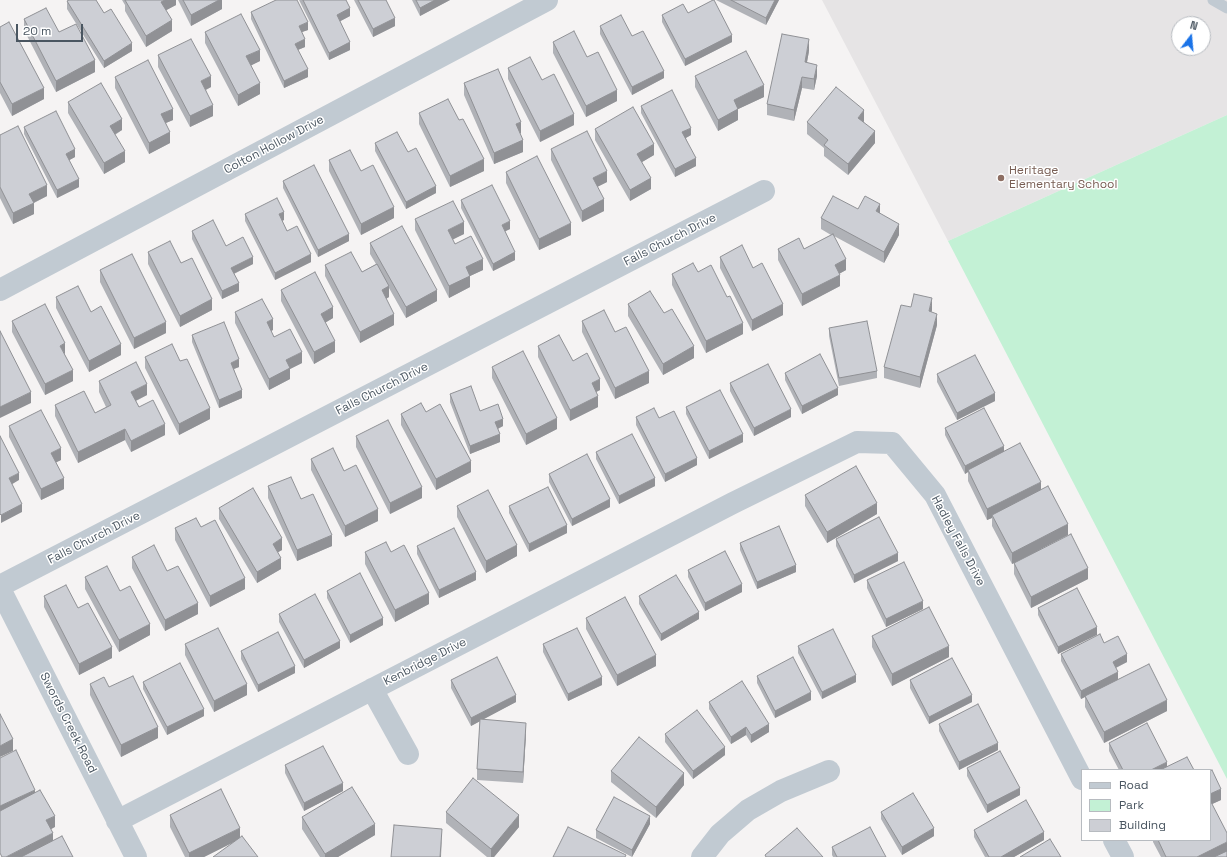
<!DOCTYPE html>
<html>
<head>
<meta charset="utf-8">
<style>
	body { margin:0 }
	#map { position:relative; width:1227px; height:857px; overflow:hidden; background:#f5f3f3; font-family:"Space Grotesk",sans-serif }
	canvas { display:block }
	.legend { position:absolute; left:1081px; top:769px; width:130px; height:72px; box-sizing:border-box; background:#fff; border:1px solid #b7bbc0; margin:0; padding:5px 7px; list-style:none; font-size:12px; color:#4a5661 }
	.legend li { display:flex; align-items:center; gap:8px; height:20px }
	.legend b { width:20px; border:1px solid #b7bbc0 }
	.north { position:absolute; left:1171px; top:16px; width:40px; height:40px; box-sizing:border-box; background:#fff; border:1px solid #b7bbc0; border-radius:50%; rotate:16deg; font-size:11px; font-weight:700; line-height:16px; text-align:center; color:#4a5661 }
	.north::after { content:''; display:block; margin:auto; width:14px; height:18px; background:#1a73e8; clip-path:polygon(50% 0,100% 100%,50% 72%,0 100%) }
	.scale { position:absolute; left:16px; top:24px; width:67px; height:18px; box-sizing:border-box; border:2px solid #4a5661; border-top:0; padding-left:5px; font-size:12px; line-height:14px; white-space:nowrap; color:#4a5661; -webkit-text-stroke:3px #fff; paint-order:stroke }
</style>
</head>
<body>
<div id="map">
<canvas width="1227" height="857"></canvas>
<ul class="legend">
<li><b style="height:5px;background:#c1cad2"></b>Road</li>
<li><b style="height:11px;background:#c3f1d5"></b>Park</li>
<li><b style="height:11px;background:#cdcfd5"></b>Building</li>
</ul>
<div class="north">N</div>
<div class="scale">20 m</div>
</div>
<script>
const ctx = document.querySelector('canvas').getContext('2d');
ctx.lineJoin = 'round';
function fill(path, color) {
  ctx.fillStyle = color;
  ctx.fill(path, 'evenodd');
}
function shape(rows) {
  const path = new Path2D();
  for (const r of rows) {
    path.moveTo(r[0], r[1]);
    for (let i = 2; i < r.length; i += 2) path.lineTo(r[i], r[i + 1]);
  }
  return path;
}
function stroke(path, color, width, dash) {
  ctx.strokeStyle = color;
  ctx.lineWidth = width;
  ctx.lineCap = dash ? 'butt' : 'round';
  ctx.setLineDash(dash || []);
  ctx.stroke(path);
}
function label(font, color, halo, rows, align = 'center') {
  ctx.font = font + ' "Space Grotesk",sans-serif';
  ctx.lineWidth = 3;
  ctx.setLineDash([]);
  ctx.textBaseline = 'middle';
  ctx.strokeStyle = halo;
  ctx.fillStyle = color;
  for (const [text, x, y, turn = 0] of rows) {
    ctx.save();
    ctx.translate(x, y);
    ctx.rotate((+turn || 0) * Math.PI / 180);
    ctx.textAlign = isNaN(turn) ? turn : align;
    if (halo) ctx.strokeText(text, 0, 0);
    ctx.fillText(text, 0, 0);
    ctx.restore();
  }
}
fill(shape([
	[822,0,1227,0,1227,115,948,241],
	[1179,24,1203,24,1203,48,1179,48]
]), '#e6e4e5');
fill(shape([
	[1227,115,1227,779,948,241]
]), '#c3f1d5');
stroke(shape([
	[1213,0,1227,8]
]), '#c1cad2', 11);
stroke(shape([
	[0,290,547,0],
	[0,586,764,191],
	[0,589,136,857],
	[372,689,408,754],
	[117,821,733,503,857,442,892,443,935,495,1082,779],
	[1114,840,1123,857],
	[702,857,720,834,748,810,781,791,829,771]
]), '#c1cad2', 22);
fill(shape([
	[122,0,176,0,176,5,166,10,172,31,146,47,125,11,125,5],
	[178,0,222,0,222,9,191,26],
	[299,0,346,0,350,16,340,21,350,50,329,60],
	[354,0,386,0,395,26,373,37],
	[412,0,450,0,420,16],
	[716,0,779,0,766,25],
	[67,1,104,13,132,51,104,68,67,9],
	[251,12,308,30,302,32,305,47,298,50,308,77,284,88,251,19],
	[688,13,732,42,685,66,662,22,662,15],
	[24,19,59,32,95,72,56,92,24,30],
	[600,26,632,36,664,78,632,95,600,34],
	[0,27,44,99,12,116,0,93],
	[205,32,260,61,251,65,260,94,238,106,205,43],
	[553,42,617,101,586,117,553,53],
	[809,51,807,62,817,76,814,90,802,88,794,121,767,115,767,104],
	[158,55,211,87,206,90,213,116,190,127,158,67],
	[508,68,542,80,574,125,540,142,508,79],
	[695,76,764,97,738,109,738,120,718,131,695,87],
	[115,77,173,120,166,123,170,143,149,154,115,88],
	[464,83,521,133,520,134,523,152,494,164,464,95],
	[68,102,122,130,115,135,125,162,104,174,68,113],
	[641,106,691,135,686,138,696,166,675,177,641,113],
	[419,113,484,171,450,187,419,124],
	[864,121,864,122,875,143,848,175,824,156,824,148,807,134,807,122],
	[24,127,75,157,69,160,79,187,57,198,24,134],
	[595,129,654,155,642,162,651,189,630,201,595,140],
	[0,135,47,196,34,203,34,214,13,224,0,198],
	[375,143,436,193,406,209,375,151],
	[551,149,607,182,597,187,604,211,582,222,551,160],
	[329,160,361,171,394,218,361,235,329,171],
	[506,172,571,235,539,250,506,183],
	[283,181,349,241,318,257,283,188],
	[461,200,510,229,505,231,515,260,493,271,461,208],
	[858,209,880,214,899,235,884,263,834,236,846,270,839,274,840,286,802,306,778,260,778,249,804,249,831,235,821,229,821,218],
	[245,214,284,220,282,221,287,231,311,262,275,280,245,221],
	[415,219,464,234,452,239,455,244,483,270,470,276,470,287,449,298,415,230],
	[192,231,226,246,253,264,234,274,239,291,222,299,192,239],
	[370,243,437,301,406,318,389,288,389,297,386,299,394,325,360,343,325,276,325,265,362,272,376,264,370,254],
	[148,252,181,263,212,310,180,327,148,264],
	[720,257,753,268,783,315,752,331,720,268],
	[100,270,166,333,134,349,100,282],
	[698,272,743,334,706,353,672,285,672,274],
	[281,290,333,318,325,323,335,352,314,364,281,301],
	[56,297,91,312,121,355,89,372,56,308],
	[628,304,664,313,694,358,663,375,628,316],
	[911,307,932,310,931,312,937,325,920,388,884,378,884,367],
	[235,312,273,330,271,331,274,337,302,363,290,369,290,379,269,390,235,323],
	[12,321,65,355,73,381,45,395,12,332],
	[582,321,615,332,649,383,615,399,582,332],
	[829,328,877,371,877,378,839,386,829,336],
	[192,335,239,367,234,369,242,398,219,408,192,342],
	[538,346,573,361,600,390,596,392,598,407,570,421,538,357],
	[145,357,210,419,179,435,145,368],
	[492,367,557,429,526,445,492,378],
	[785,373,838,395,802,414,785,380],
	[937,374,995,401,957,420,937,382],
	[99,381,147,395,136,401,139,407,165,435,131,452,125,440,78,463,55,416,55,405,95,413,106,407,99,392],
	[730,383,791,417,754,436,730,391],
	[450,394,480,411,503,426,498,429,500,442,470,454,450,402],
	[686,407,743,442,709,459,686,414],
	[426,412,471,472,436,490,401,425,401,414],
	[636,417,659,418,697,465,665,482,636,425],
	[9,426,61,460,56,462,64,489,41,500,9,437],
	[945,428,1004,451,1041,490,1068,535,1040,549,1088,579,1031,608,1014,574,1014,563,1012,564,992,526,992,518,987,520,968,481,968,472,965,474,945,435],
	[356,436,422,498,390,514,356,447],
	[596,452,655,486,619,504,596,459],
	[311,459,344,471,378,521,345,537,311,470],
	[549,474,610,507,572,526,549,482],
	[268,486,301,499,332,546,297,561,268,498],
	[805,495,877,514,827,543,805,506],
	[457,506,517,556,486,573,457,517],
	[509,506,567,533,529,552,509,513],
	[219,508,282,550,278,552,281,569,257,583,219,519],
	[201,527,245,589,210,607,175,540,175,528],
	[836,539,898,561,854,583,836,546],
	[740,543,796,572,757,589,740,550],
	[417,546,476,580,439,598,417,554],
	[365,552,391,552,429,604,395,622,365,564],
	[132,557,167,571,198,614,165,631,132,568],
	[688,570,742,592,705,611,688,577],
	[85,577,120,591,150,635,119,652,85,589],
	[867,580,923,609,886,627,867,588],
	[327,591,383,625,350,643,327,598],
	[44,596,78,608,112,658,79,675,44,607],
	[639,596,699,619,661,641,639,604],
	[1038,608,1097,627,1058,654,1038,615],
	[279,614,340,648,304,668,279,622],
	[586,618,656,666,617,686,586,629],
	[872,636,949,657,892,686,872,647],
	[1104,643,1127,662,1116,668,1118,680,1167,711,1104,743,1085,707,1085,697,1081,699,1061,661,1061,654],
	[185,644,247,695,214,712,185,655],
	[543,644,602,685,568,701,543,652],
	[798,646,856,682,822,699,798,653],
	[241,651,295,673,258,692,241,659],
	[757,676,811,700,775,718,757,683],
	[451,680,516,702,483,719,526,734,523,783,477,780,477,769,480,721,471,726,451,688],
	[910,680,972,702,929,724,910,688],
	[143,682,204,716,167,735,143,689],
	[90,684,109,687,158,738,121,757,90,695],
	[709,702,769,732,751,743,746,735,731,744,709,709],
	[939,724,998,750,959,770,939,731],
	[665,734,725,755,693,779,665,742],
	[1109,743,1167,766,1194,770,1119,770,1109,751],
	[285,765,343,791,304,811,285,773],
	[967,768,1020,795,987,813,967,776],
	[611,771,684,785,656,818,611,782],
	[1210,771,1221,800,1212,804,1227,857,1161,857,1153,842,1153,840,1210,840],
	[446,812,519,827,494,857,487,857,446,823],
	[881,812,934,836,902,855,881,819],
	[170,815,240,837,232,843,204,857,185,857,170,827],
	[302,817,375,835,338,857,320,857,302,829],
	[650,824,632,857,596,838,596,830],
	[974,830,1044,840,1014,857,985,857,974,837],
	[832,847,886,857,833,857,832,855]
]), '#b0b2b7');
fill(shape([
	[165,0,176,0,176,5,161,13,161,2],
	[219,0,222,0,222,9,191,26,191,15],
	[435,0,450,0,420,16,420,8],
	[775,0,779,0,766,25,766,18],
	[350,8,350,16,337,23,337,15],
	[395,18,395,26,373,37,373,29],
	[172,20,172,31,146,47,146,36],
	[308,22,308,30,299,33,299,26],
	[732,35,732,42,685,66,685,59],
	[305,39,305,47,295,51,295,44],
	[809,39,809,51,805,73,805,62],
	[350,42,350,50,329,60,329,53],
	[132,43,132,51,104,68,104,61],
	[260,50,260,61,246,68,246,56],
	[95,60,95,72,56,92,56,81],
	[817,65,817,76,814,90,814,79],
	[308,69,308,77,284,88,284,81],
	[664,71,664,78,632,95,632,87],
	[211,76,211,87,201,92,201,81],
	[802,77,802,88,794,121,794,110],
	[260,83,260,94,238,106,238,95],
	[764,85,764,97,734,111,734,100],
	[44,88,44,99,12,116,12,104],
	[617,90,617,101,586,117,586,106],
	[213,105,213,116,190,127,190,116],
	[173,109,173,120,161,125,161,114],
	[738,109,738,120,718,131,718,120],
	[864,110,864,121,858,129,858,118],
	[574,114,574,125,540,142,540,131],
	[122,119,122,130,110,137,110,126],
	[521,122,521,133,516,135,516,124],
	[691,128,691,135,682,140,682,132],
	[875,131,875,143,848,175,848,164],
	[170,132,170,143,149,154,149,143],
	[523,140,523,152,494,164,494,153],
	[654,144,654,155,637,165,637,154],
	[75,149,75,157,66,162,66,154],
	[125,151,125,162,104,174,104,163],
	[696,158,696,166,675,177,675,169],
	[484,159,484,171,450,187,450,176],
	[607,171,607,182,593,189,593,178],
	[651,178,651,189,630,201,630,190],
	[79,179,79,187,57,198,57,190],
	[47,185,47,196,29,205,29,194],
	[436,186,436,193,406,209,406,202],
	[604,199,604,211,582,222,582,211],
	[34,203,34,214,13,224,13,213],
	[880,204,880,215,876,211],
	[394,207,394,218,361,235,361,224],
	[284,212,284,220,279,222,279,214],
	[510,221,510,229,502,233,502,225],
	[464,222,464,234,448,242,448,230],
	[571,223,571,235,539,250,539,239],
	[899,224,899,235,884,263,884,252],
	[349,234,349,241,318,257,318,250],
	[515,252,515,260,493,271,493,264],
	[311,254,311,262,275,280,275,273],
	[253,257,253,264,231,275,231,268],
	[483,259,483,270,470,276,470,287,449,298,449,286,466,267],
	[846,259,846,270,835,276,835,265],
	[840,275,840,286,802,306,802,294],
	[239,283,239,291,222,299,222,291],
	[389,286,389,297,382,301,382,290],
	[437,290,437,301,406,318,406,307],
	[932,298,932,310,929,322,929,311],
	[212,299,212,310,180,327,180,316],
	[783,304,783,315,752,331,752,320],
	[333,307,333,318,321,325,321,314],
	[394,314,394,325,360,343,360,332],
	[937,314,937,325,920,388,920,377],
	[273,319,273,330,267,333,267,322],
	[166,322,166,333,134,349,134,338],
	[743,323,743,334,706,353,706,341],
	[335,341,335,352,314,364,314,352],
	[65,343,65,355,60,346],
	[121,344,121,355,89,372,89,361],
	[694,346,694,358,663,375,663,364],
	[302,352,302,363,290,369,290,379,269,390,269,379,286,360],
	[239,359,239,367,231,370,231,363],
	[73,370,73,381,45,395,45,384],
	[649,371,649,383,615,399,615,388],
	[600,379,600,390,592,394,592,383],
	[147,384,147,395,131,403,131,392],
	[838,388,838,395,802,414,802,406],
	[242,390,242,398,219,408,219,400],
	[31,392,31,403,0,418,0,407],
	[995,393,995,401,957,420,957,413],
	[598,396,598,407,570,421,570,410],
	[210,408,210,419,179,435,179,424],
	[791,409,791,417,754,436,754,428],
	[557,418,557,429,526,445,526,434],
	[503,419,503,426,495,430,495,422],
	[165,424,165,435,131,452,131,441],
	[125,429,125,440,78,463,78,452],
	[500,434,500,442,470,454,470,446],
	[743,434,743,442,709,459,709,451],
	[1004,446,1004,453,968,470,968,472,965,474,965,466],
	[61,448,61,460,51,465,51,453],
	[697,458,697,465,665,482,665,474],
	[471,461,471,472,436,490,436,479],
	[19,473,19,480,9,486,9,478],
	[64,478,64,489,41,500,41,489],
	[655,478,655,486,619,504,619,496],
	[1041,482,1041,493,992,515,992,518,987,520,987,509],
	[422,487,422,498,390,514,390,503],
	[610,499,610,507,572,526,572,519],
	[877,503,877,514,827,543,827,532],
	[22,504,22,512,1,523,1,515],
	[378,509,378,521,345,537,345,526],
	[1068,524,1068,535,1012,564,1012,553],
	[567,525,567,533,529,552,529,544],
	[332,535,332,546,297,561,297,550],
	[282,538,282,550,273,555,273,544],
	[517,545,517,556,486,573,486,561],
	[898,553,898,561,854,583,854,575],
	[281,558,281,569,257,583,257,572],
	[796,565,796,572,757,589,757,582],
	[1088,568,1088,579,1031,608,1031,597],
	[476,572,476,580,439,598,439,590],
	[245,578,245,589,210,607,210,596],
	[742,584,742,592,705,611,705,603],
	[429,593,429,604,395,622,395,610],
	[923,601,923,609,886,627,886,619],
	[198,603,198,614,165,631,165,620],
	[699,612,699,619,661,641,661,634],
	[383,618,383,625,350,643,350,635],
	[150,624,150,635,119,652,119,640],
	[1097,627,1097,635,1058,654,1058,647],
	[340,641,340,648,304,668,304,660],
	[949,646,949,657,892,686,892,674],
	[112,647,112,658,79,675,79,664],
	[1127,654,1127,662,1113,669,1113,662],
	[656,655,656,666,617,686,617,675],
	[295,666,295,673,258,692,258,685],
	[1118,672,1118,680,1081,699,1081,691],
	[856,675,856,682,822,699,822,692],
	[602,677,602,685,568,701,568,694],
	[247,684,247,695,214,712,214,701],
	[811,692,811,700,775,718,775,711],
	[516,695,516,702,471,726,471,718],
	[972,695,972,702,929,724,929,717],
	[1167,700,1167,711,1104,743,1104,732],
	[204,709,204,716,167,735,167,727],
	[526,723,526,734,523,783,523,772],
	[769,724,769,732,751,743,751,735],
	[158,727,158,738,121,757,121,745],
	[746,727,746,735,731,744,731,737],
	[13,739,13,751,0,757,0,746],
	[998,743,998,750,959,770,959,762],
	[725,747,725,755,693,779,693,771],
	[1167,762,1167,769,1166,770,1151,770],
	[684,773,684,785,656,818,656,807],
	[343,783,343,791,304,811,304,803],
	[1020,788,1020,795,987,813,987,805],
	[1221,789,1221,800,1210,805,1210,794],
	[35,790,35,797,0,814,0,806],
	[519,815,519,827,494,857,491,857,491,849],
	[55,816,55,827,46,832,46,820],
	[650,816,650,824,632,857,632,850],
	[375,824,375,835,338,857,325,857,325,854],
	[240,828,240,839,204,857,189,857,189,853],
	[934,828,934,836,902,855,902,847],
	[442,829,441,857,440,857],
	[1044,832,1044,840,1014,857,1001,857],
	[53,833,53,844,28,857,6,857],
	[1227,842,1227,853,1220,857,1197,857]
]), '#909195');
const building = shape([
	[69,0,96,0,104,13,111,9,132,43,104,61,67,1,69,0],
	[125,0,165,0,161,2,172,20,146,36,125,0],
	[183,0,219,0,191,15,183,0],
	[276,0,297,0,308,22,299,26,305,39,295,44,308,69,284,81,251,12,276,0],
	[303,0,346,0,350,8,337,15,350,42,329,53,303,0],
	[358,0,386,0,395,18,373,29,358,0],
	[416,0,435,0,420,8,416,0],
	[713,0,714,0,732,35,685,59,662,15,683,4,688,13,713,0],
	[731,0,775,0,766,18,731,0],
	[46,8,59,32,76,24,95,60,56,81,24,19,46,8],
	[241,14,260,50,246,56,260,83,238,95,205,32,241,14],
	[621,15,632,36,643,31,664,71,632,87,600,26,621,15],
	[9,22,44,88,12,104,0,82,0,27,9,22],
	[574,31,587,57,598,52,617,90,586,106,553,42,574,31],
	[782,34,809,39,805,62,817,65,814,79,802,77,794,110,767,104,782,34],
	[191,39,211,76,201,81,213,105,190,116,158,55,191,39],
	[746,51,764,85,734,100,738,109,718,120,695,76,746,51],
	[530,57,542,80,554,74,574,114,540,131,508,68,530,57],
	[148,60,173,109,161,114,170,132,149,143,115,77,148,60],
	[498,69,521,122,516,124,523,140,494,153,464,83,498,69],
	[101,83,122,119,110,126,125,151,104,163,68,102,101,83],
	[836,87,864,110,858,118,875,131,848,164,824,145,828,140,807,122,836,87],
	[672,90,691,128,682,132,696,158,675,169,641,106,672,90],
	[448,99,459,120,463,119,484,159,450,176,419,113,448,99],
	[633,107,654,144,637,154,651,178,630,190,595,129,633,107],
	[56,111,75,149,66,154,79,179,57,190,24,127,56,111],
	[18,126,47,185,29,194,34,203,13,213,0,187,0,135,18,126],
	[587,131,607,171,593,178,604,199,582,211,551,149,587,131],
	[397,132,408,152,416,148,436,186,406,202,375,143,397,132],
	[350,150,361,171,373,165,394,207,361,224,329,160,350,150],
	[537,156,571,223,539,239,506,172,537,156],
	[314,165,349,234,318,250,283,181,314,165],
	[492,185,510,221,502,225,515,252,493,264,461,200,492,185],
	[833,196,858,209,865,196,880,204,876,211,899,224,884,252,821,218,833,196],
	[277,198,284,212,279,214,287,231,297,226,311,254,275,273,245,214,277,198],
	[453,201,464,222,448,230,455,244,471,236,483,259,466,267,470,276,449,286,415,219,453,201],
	[213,220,226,246,243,237,253,257,231,268,239,283,222,291,192,231,213,220],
	[402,226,437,290,406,307,370,243,402,226],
	[833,234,846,259,835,265,840,275,802,294,778,249,799,238,804,249,833,234],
	[170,241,181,263,192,258,212,299,180,316,148,252,170,241],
	[742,245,753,268,762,263,783,304,752,320,720,257,742,245],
	[351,252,362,272,377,264,389,286,382,290,394,314,360,332,325,265,351,252],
	[132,254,166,322,134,338,100,270,132,254],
	[693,263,698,272,711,265,727,297,730,296,743,323,706,341,672,274,693,263],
	[315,272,333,307,321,314,335,341,314,352,281,290,315,272],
	[78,286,91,312,101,306,121,344,89,361,56,297,78,286],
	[650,291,664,313,672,309,694,346,663,364,628,304,650,291],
	[914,294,932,298,929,311,937,314,920,377,884,367,901,305,911,307,914,294],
	[262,299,273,319,267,322,274,337,290,329,302,352,286,360,290,368,269,379,235,312,262,299],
	[45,304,65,343,60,346,73,370,45,384,12,321,45,304],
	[604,310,615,332,626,327,649,371,615,388,582,321,604,310],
	[867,321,877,371,839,378,829,328,867,321],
	[224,322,239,359,231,363,242,390,219,400,192,335,224,322],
	[0,331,31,392,0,407,0,331],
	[559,335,573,361,587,353,600,379,592,383,598,396,570,410,538,346,559,335],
	[172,344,180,361,187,359,210,408,179,424,145,357,172,344],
	[523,351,557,418,526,434,492,367,523,351],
	[820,354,838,388,802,406,785,373,820,354],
	[975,355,995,393,957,413,937,374,975,355],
	[136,362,147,384,131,392,139,407,153,400,165,424,131,441,125,429,78,452,55,405,84,391,95,413,111,405,99,381,136,362],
	[768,364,791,409,754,428,730,383,768,364],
	[471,386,480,411,498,404,503,419,495,422,500,434,470,446,450,394,471,386],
	[720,390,743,434,709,451,686,407,720,390],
	[421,403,426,412,440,404,471,461,436,479,401,414,421,403],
	[654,408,659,418,674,411,697,458,665,474,636,417,654,408],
	[984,408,1004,446,965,466,945,428,984,408],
	[41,410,61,448,51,453,64,478,41,489,9,426,41,410],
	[388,420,422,487,390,503,356,436,388,420],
	[632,434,655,478,619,496,596,452,632,434],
	[0,436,19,473,9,478,22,504,1,515,0,514,0,436],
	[1020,443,1041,482,987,509,968,470,1020,443],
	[333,448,344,471,356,465,378,509,345,526,311,459,333,448],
	[587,454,610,499,572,519,549,474,587,454],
	[856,466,877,503,827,532,805,495,856,466],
	[291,477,301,499,313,494,332,535,297,550,268,486,291,477],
	[1048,486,1068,524,1012,553,992,515,1048,486],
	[548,487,567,525,529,544,509,506,548,487],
	[253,488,282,538,273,544,281,558,257,572,219,508,253,488],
	[488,490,517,545,486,561,457,506,488,490],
	[879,517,898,553,854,575,836,539,879,517],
	[196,518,201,527,215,520,245,578,210,596,175,528,196,518],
	[779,526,796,565,757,582,740,543,779,526],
	[454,528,476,572,439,590,417,546,454,528],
	[1071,534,1088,568,1031,597,1014,563,1071,534],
	[386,542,391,552,404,545,429,593,395,610,365,552,386,542],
	[154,545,167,571,178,566,198,603,165,620,132,557,154,545],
	[725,551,742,584,705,603,688,570,725,551],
	[904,562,923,601,886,619,867,580,904,562],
	[107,566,120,591,130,586,150,624,119,640,85,577,107,566],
	[360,573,383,618,350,635,327,591,360,573],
	[676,575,699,612,661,634,639,596,676,575],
	[66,585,78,608,88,603,112,647,79,664,44,596,66,585],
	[1077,588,1097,627,1058,647,1038,608,1077,588],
	[315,594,340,641,304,660,279,614,315,594],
	[625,597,656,655,617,675,586,618,625,597],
	[929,607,949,646,892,674,872,636,929,607],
	[218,628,247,684,214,701,185,644,218,628],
	[577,628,602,677,568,694,543,644,577,628],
	[833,629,856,675,822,692,798,646,833,629],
	[278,632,295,666,258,685,241,651,278,632],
	[1100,634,1104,643,1118,636,1127,654,1113,662,1118,672,1081,691,1061,654,1100,634],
	[497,657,516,695,471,718,451,680,497,657],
	[793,657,811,692,775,711,757,676,793,657],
	[952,658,972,695,929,717,910,680,952,658],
	[180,663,204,709,167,727,143,682,180,663],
	[1149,664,1167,700,1104,732,1085,696,1149,664],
	[133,676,158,727,121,745,90,684,104,677,109,687,133,676],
	[742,681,769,724,751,735,746,727,731,737,709,702,742,681],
	[978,704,998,743,959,762,939,724,978,704],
	[697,710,725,747,693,771,665,734,697,710],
	[0,714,13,739,0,746,0,714],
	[480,719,526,723,523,772,477,769,480,719],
	[1147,723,1167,762,1151,770,1123,770,1109,743,1147,723],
	[639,737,684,773,656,807,611,771,639,737],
	[323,746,343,783,304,803,285,765,323,746],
	[16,750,35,790,0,806,0,758,16,750],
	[1000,751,1020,788,987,805,967,768,1000,751],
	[1187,757,1194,770,1160,770,1187,757],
	[1212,770,1221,789,1210,794,1210,771,1212,770],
	[473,778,519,815,491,849,446,812,473,778],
	[352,787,375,824,325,854,302,817,352,787],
	[221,789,240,828,189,853,170,815,221,789],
	[40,790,55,816,46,820,53,833,6,857,2,857,0,853,0,811,40,790],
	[913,793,934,828,902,847,881,812,913,793],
	[614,797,650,816,632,850,596,830,614,797],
	[1026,800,1044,832,1001,857,989,857,974,830,1026,800],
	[1210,802,1211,802,1227,833,1227,842,1197,857,1166,857,1158,840,1210,840,1210,802],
	[394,825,442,829,440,857,391,857,394,825],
	[568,827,626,855,625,857,553,857,568,827],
	[870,827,886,857,837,857,832,847,870,827],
	[797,828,823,857,766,857,765,855,797,828],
	[62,836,73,857,21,857,62,836],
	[242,836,258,857,213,857,242,836],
	[1050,839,1061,857,1020,857,1050,839],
	[1227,851,1227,857,1214,857,1227,851]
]);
fill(building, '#cdcfd5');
stroke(building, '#909195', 1);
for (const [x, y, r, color] of [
	[1001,178,4,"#8d6e63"]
]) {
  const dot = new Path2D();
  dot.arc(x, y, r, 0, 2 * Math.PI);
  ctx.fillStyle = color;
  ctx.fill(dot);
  stroke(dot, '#fff', 1.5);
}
label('12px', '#4a5661', '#fff', [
	["Colton Hollow Drive",274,145,-28],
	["Falls Church Drive",670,240,-27],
	["Falls Church Drive",382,389,-27],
	["Falls Church Drive",94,538,-27],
	["Hadley Falls Drive",958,541,62],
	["Kenbridge Drive",425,662,-27],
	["Swords Creek Road",68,723,63]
]);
label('12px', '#785e54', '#fff', [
	["Heritage",1009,171],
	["Elementary School",1009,185]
], 'left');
</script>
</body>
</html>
